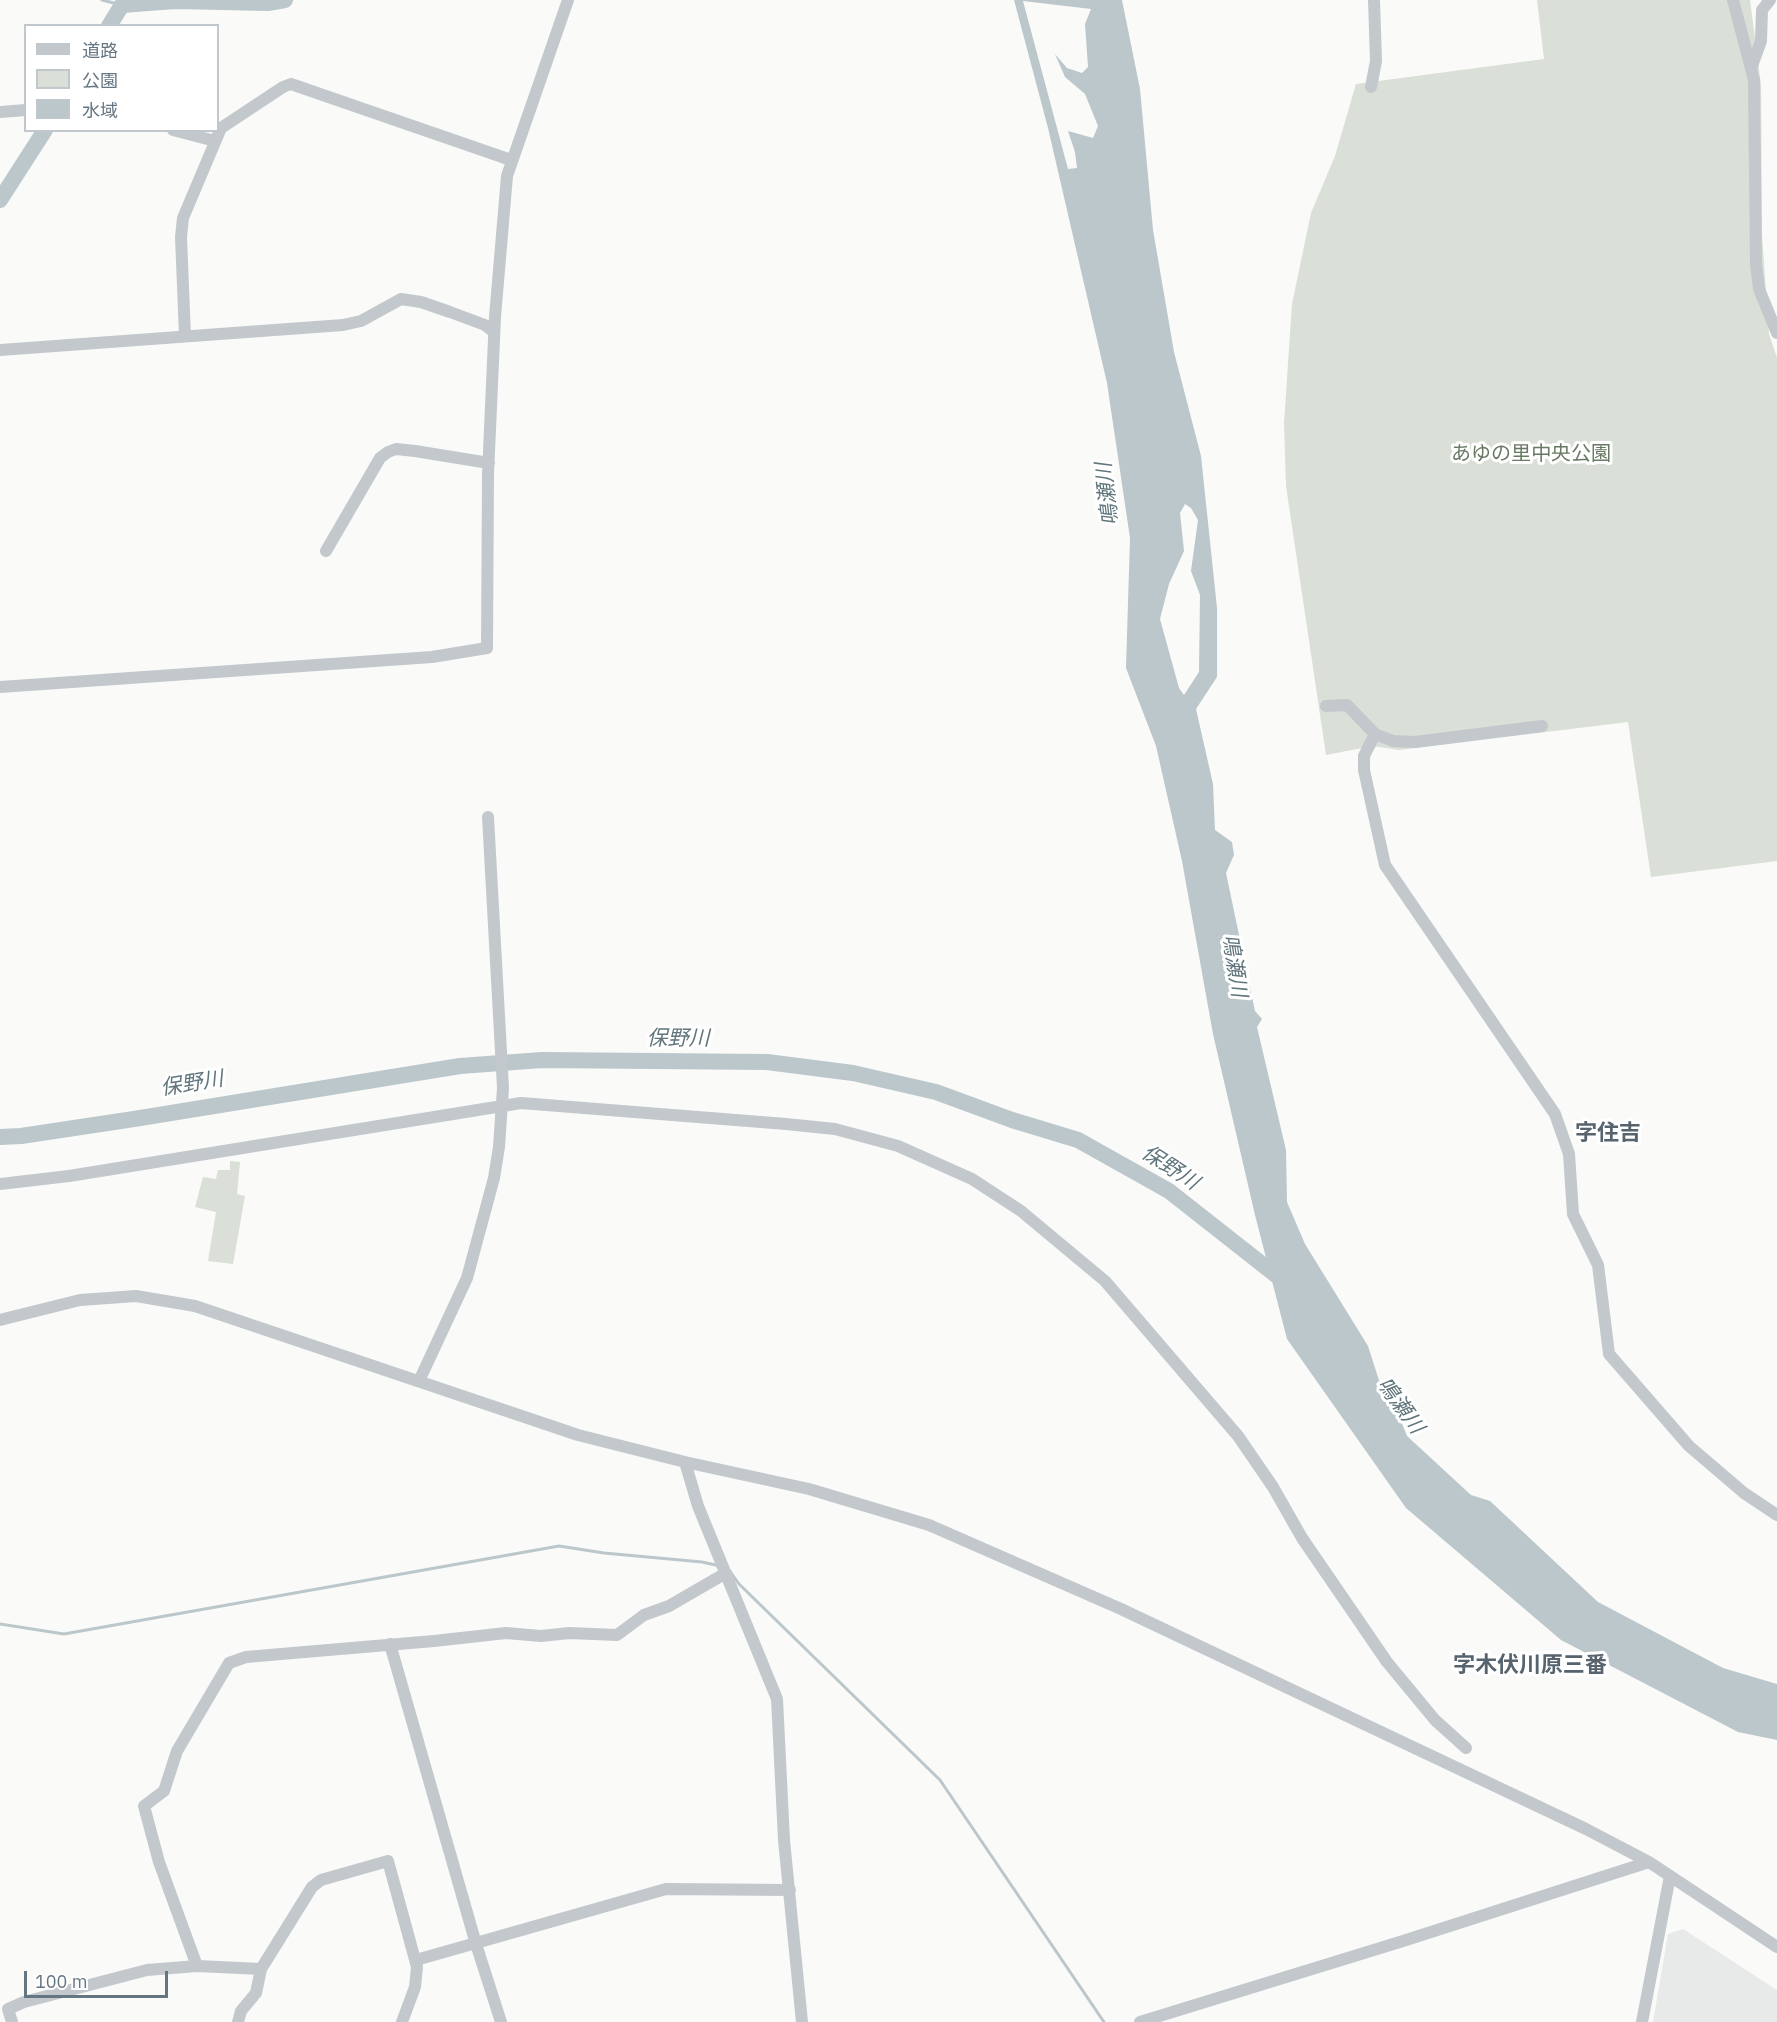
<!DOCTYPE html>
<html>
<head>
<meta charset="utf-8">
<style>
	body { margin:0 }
	#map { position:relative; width:1777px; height:2022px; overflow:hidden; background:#fafaf8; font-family:"IBM Plex Sans","Noto Sans JP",sans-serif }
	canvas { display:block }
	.legend { position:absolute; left:24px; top:24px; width:195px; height:108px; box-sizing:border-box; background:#fff; border:2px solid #c1c8cd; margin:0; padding:8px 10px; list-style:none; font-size:18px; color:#657683 }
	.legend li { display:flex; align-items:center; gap:12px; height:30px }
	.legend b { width:30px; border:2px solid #c1c8cd }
	.scale { position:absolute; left:24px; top:1971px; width:144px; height:27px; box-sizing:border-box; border:3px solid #657683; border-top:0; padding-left:8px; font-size:18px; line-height:21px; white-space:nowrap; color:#657683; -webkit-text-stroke:4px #fff; paint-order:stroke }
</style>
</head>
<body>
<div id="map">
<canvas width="1777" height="2022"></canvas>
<ul class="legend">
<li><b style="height:8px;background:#c3c8cc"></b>道路</li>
<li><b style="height:16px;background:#dadfd7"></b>公園</li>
<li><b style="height:16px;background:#bbc7cb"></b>水域</li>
</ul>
<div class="scale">100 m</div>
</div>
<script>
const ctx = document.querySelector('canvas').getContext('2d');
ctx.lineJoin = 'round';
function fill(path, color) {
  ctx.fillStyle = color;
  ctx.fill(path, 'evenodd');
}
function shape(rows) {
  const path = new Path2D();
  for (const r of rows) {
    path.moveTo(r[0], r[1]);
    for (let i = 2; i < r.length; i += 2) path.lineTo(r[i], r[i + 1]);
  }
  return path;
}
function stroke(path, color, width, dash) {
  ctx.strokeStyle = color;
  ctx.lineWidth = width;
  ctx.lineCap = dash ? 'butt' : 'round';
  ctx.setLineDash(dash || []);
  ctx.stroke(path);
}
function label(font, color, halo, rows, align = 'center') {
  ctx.font = font + ' "IBM Plex Sans","Noto Sans JP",sans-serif';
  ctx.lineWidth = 6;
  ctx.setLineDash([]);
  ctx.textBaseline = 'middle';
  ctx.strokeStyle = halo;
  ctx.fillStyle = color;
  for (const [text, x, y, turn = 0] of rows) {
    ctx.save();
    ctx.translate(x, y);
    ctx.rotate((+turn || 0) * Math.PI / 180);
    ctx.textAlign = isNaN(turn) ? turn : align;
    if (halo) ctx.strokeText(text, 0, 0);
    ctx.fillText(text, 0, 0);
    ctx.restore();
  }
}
fill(shape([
	[1683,1929,1777,1990,1777,2022,1653,2022,1668,1934]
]), '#e8e9e9');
fill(shape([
	[1537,0,1750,0,1761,85,1762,235,1769,334,1777,358,1777,861,1651,877,1628,722,1399,750,1372,746,1326,755,1286,486,1284,423,1292,304,1311,213,1335,156,1356,84,1544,59],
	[230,1161,240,1162,237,1194,245,1196,233,1264,208,1261,216,1212,195,1207,203,1177,216,1179,218,1170,230,1170]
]), '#dadfd7');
fill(shape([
	[1014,0,1122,0,1140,89,1153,230,1174,352,1201,456,1217,608,1217,677,1196,709,1213,784,1215,830,1232,842,1234,855,1226,873,1255,1011,1262,1019,1257,1027,1286,1150,1287,1202,1305,1244,1368,1346,1384,1396,1397,1411,1407,1436,1471,1495,1490,1501,1598,1602,1723,1668,1777,1684,1777,1740,1738,1732,1561,1640,1406,1508,1287,1339,1255,1215,1213,1034,1182,861,1156,746,1126,668,1130,538,1107,383,1048,128],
	[1023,1,1091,9,1085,24,1088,67,1082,73,1067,68,1055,54,1065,77,1085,94,1098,126,1093,138,1068,131,1075,152,1077,168,1068,169],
	[1185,504,1191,508,1198,520,1191,571,1200,595,1199,672,1184,695,1179,688,1160,619,1169,584,1184,551,1180,513]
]), '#bbc7cb');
stroke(shape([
	[102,0,122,5],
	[729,1570,739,1584,940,1780,1104,2022],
	[0,1624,64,1634,559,1546,604,1553,702,1562,720,1566]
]), '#bbc7cb', 3);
stroke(shape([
	[109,26,122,5,175,1,268,3,285,0],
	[0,200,45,130],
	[0,1137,21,1136,134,1119,460,1066,542,1060,767,1062,853,1073,936,1092,1012,1120,1078,1140,1169,1191,1286,1283]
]), '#bbc7cb', 16);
stroke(shape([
	[1733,0,1754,80,1756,264,1759,289,1777,333],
	[1752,66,1761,41,1762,10,1770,0],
	[1371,87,1376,61,1374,0],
	[0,112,26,110],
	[173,130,215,141],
	[185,336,181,237,183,218,221,128,283,87,291,84,511,160],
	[0,350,343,325,361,321,401,299,421,302,450,312,485,325,494,332],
	[326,551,380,458,388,452,396,449,415,451,489,463],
	[0,687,432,657,487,648,488,474,495,317,507,176,568,0],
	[1326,706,1347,705,1375,734,1393,741,1415,742,1542,726],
	[1375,734,1364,756,1364,770,1385,865,1555,1114,1569,1154,1573,1214,1598,1265,1609,1354,1689,1446,1744,1493,1777,1515],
	[0,1184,69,1176,521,1103,786,1124,835,1129,898,1146,972,1179,1021,1211,1105,1281,1238,1436,1273,1487,1302,1538,1387,1662,1435,1720,1466,1748],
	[0,1320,80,1300,136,1296,195,1306,578,1435,685,1462,809,1489,929,1525,1121,1609,1586,1829,1649,1862,1777,1947],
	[419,1381,467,1278,494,1178,499,1147,503,1088,488,817],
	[685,1462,698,1506,777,1699,784,1840,802,2022],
	[390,1644,476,1944,501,2022],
	[416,1960,666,1889,790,1890],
	[197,1966,159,1862,144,1806,164,1791,177,1751,229,1663,246,1657,434,1641,506,1633,541,1636,569,1633,617,1635,644,1615,669,1606,726,1573],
	[12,2022,8,2009,24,2002,147,1970,197,1966,261,1969],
	[238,2022,241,2011,256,1993,261,1969,312,1887,321,1880,388,1861,417,1967,415,1987,402,2022],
	[1140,2022,1403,1941,1649,1862],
	[1642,2022,1670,1876]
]), '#c3c8cc', 12);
label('20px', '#687a64', '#fff', [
	["あゆの里中央公園",1531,454]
]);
label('italic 21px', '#60757c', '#fff', [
	["鳴瀬川",1108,494,-97],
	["鳴瀬川",1234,966,81],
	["保野川",678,1039],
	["保野川",192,1084,-9],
	["保野川",1170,1168,33],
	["鳴瀬川",1400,1406,54]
]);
label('bold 22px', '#57646e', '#fff', [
	["字住吉",1608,1134],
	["字木伏川原三番",1530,1666]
]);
</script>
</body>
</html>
